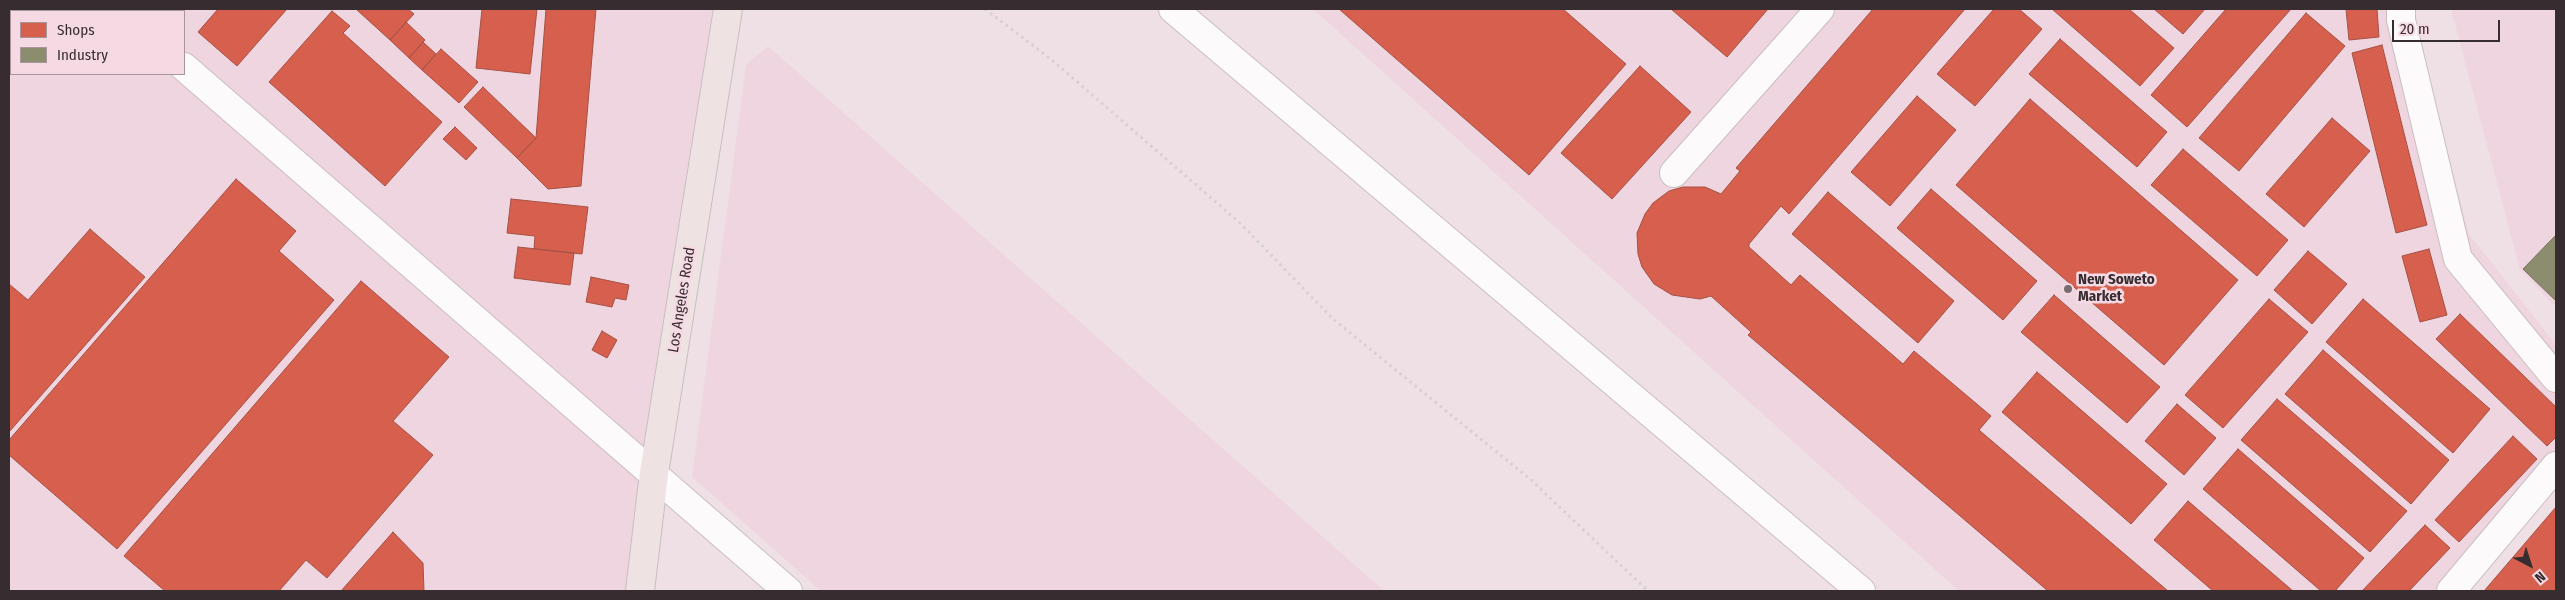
<!DOCTYPE html>
<html>
<head>
<meta charset="utf-8">
<style>
	body { margin:0 }
	#map { position:relative; width:2565px; height:600px; overflow:hidden; background:#efe0e5; font-family:"Fira Sans Condensed",sans-serif }
	canvas { display:block }
	.frame { position:absolute; inset:0; border:10px solid #372d31; pointer-events:none }
	.legend { position:absolute; left:10px; top:10px; width:175px; height:65px; box-sizing:border-box; background:#f5dae4; border:1px solid #a9959c; margin:0; padding:6px 9px; list-style:none; font-size:15px; color:#372d31 }
	.legend li { display:flex; align-items:center; gap:10px; height:25px }
	.legend b { width:25px; border:1px solid #a9959c }
	.north { position:absolute; left:2505px; top:540px; width:50px; height:50px; -webkit-text-stroke:4px #f5dae4; paint-order:stroke; rotate:140deg; font-size:14px; font-weight:700; line-height:20px; text-align:center; color:#372d31 }
	.north::after { content:''; display:block; margin:auto; width:18px; height:22px; background:#372d31; clip-path:polygon(50% 0,100% 100%,50% 72%,0 100%) }
	.scale { position:absolute; left:2392px; top:20px; width:108px; height:22px; box-sizing:border-box; border:2px solid #372d31; border-top:0; padding-left:6px; font-size:15px; line-height:18px; white-space:nowrap; color:#372d31; -webkit-text-stroke:4px #f5dae4; paint-order:stroke }
</style>
</head>
<body>
<div id="map">
<canvas width="2565" height="600"></canvas>
<div class="frame"></div>
<ul class="legend">
<li><b style="height:14px;background:#d6604d"></b>Shops</li>
<li><b style="height:14px;background:#8c8c6e"></b>Industry</li>
</ul>
<div class="north">N</div>
<div class="scale">20 m</div>
</div>
<script>
const ctx = document.querySelector('canvas').getContext('2d');
ctx.lineJoin = 'round';
function fill(path, color) {
  ctx.fillStyle = color;
  ctx.fill(path, 'evenodd');
}
function shape(rows) {
  const path = new Path2D();
  for (const r of rows) {
    path.moveTo(r[0], r[1]);
    for (let i = 2; i < r.length; i += 2) path.lineTo(r[i], r[i + 1]);
  }
  return path;
}
function stroke(path, color, width, dash) {
  ctx.strokeStyle = color;
  ctx.lineWidth = width;
  ctx.lineCap = dash ? 'butt' : 'round';
  ctx.setLineDash(dash || []);
  ctx.stroke(path);
}
function label(font, color, halo, rows, align = 'center') {
  ctx.font = font + ' "Fira Sans Condensed",sans-serif';
  ctx.lineWidth = 5;
  ctx.setLineDash([]);
  ctx.textBaseline = 'middle';
  ctx.strokeStyle = halo;
  ctx.fillStyle = color;
  for (const [text, x, y, turn = 0] of rows) {
    ctx.save();
    ctx.translate(x, y);
    ctx.rotate((+turn || 0) * Math.PI / 180);
    ctx.textAlign = isNaN(turn) ? turn : align;
    if (halo) ctx.strokeText(text, 0, 0);
    ctx.fillText(text, 0, 0);
    ctx.restore();
  }
}
fill(shape([
	[9,9,723,9,640,591,9,591],
	[11,11,184,11,184,74,11,74],
	[1313,9,2416,9,2416,33,2469,234,2556,345,2556,479,2462,591,1959,591],
	[2451,9,2556,9,2556,307,2520,270],
	[768,46,1384,591,821,591,692,477,746,65]
]), '#efd5df');
const shops = shape([
	[9,9,16,9,9,16,9,9],
	[218,9,287,9,237,66,198,32,218,9],
	[359,9,408,9,414,14,390,40,357,10,359,9],
	[482,9,537,9,530,74,476,68,482,9],
	[546,9,596,9,581,186,548,189,517,158,536,138,546,9],
	[1339,9,1563,9,1626,64,1529,175,1339,9],
	[1671,9,1768,9,1727,57,1671,9],
	[1873,9,1965,9,1789,214,1781,206,1749,244,1749,247,1791,285,1800,275,1903,364,1914,351,1991,416,1979,430,2168,591,2048,591,1748,335,1751,332,1711,296,1700,299,1672,295,1654,284,1642,267,1638,254,1637,233,1645,214,1653,203,1669,191,1683,187,1705,187,1721,194,1740,171,1736,168,1873,9],
	[1994,9,2019,9,2042,29,1975,106,1937,74,1994,9],
	[2052,9,2129,9,2174,48,2140,86,2052,9],
	[2154,9,2205,9,2183,34,2154,9],
	[2226,9,2291,9,2187,127,2151,95,2226,9],
	[2346,9,2377,9,2379,37,2349,40,2346,9],
	[332,11,350,26,343,33,442,122,385,186,269,82,332,11],
	[2306,13,2345,46,2239,171,2199,138,2306,13],
	[406,22,425,40,409,58,390,40,406,22],
	[2060,39,2167,132,2137,167,2029,74,2060,39],
	[423,42,436,54,422,70,409,58,423,42],
	[2382,45,2427,225,2396,233,2352,53,2382,45],
	[441,49,478,82,459,103,422,70,441,49],
	[1640,66,1691,112,1612,199,1561,153,1640,66],
	[483,87,536,138,517,158,464,107,483,87],
	[1917,96,1956,130,1890,206,1851,172,1917,96],
	[2030,99,2238,280,2164,365,1956,185,2030,99],
	[2332,118,2370,151,2304,227,2266,194,2332,118],
	[455,127,477,148,466,160,443,139,455,127],
	[2183,149,2288,240,2257,276,2151,185,2183,149],
	[236,179,296,231,279,251,334,300,117,549,9,455,9,440,236,179],
	[1931,189,2037,281,2003,320,1897,228,1931,189],
	[1828,192,1954,301,1918,343,1792,234,1828,192],
	[511,199,588,207,582,254,534,249,535,236,507,233,511,199],
	[90,229,145,277,9,432,9,284,28,300,90,229],
	[518,247,574,253,570,285,514,278,518,247],
	[2429,249,2447,315,2420,322,2402,256,2429,249],
	[2308,251,2347,284,2312,324,2274,290,2308,251],
	[591,277,629,285,626,300,615,298,612,307,586,302,591,277],
	[361,281,449,357,393,421,433,455,327,578,306,560,279,591,165,591,124,556,361,281],
	[2054,295,2160,387,2127,423,2021,332,2054,295],
	[2269,299,2308,332,2223,428,2185,395,2269,299],
	[2363,299,2490,409,2453,453,2326,342,2363,299],
	[2460,314,2556,407,2556,437,2547,446,2436,339,2460,314],
	[602,331,617,340,607,358,592,350,602,331],
	[2323,350,2449,460,2411,504,2285,394,2323,350],
	[2037,372,2167,484,2131,524,2002,412,2037,372],
	[2277,399,2407,511,2370,552,2241,440,2277,399],
	[2177,404,2216,438,2184,475,2145,441,2177,404],
	[2513,436,2537,459,2459,542,2435,520,2513,436],
	[2238,449,2364,558,2335,591,2321,591,2203,489,2238,449],
	[2188,501,2293,591,2213,591,2154,540,2188,501],
	[2556,507,2556,591,2484,591,2556,507],
	[2425,525,2450,548,2409,591,2362,591,2425,525],
	[393,532,423,563,424,591,341,591,393,532]
]);
fill(shops, '#d6604d');
stroke(shops, '#a65145', 1);
const industry = shape([
	[2556,235,2556,301,2523,269,2556,235]
]);
fill(industry, '#8c8c6e');
stroke(industry, '#72705c', 1);
const minor = shape([
	[116,9,119,11],
	[1173,9,1861,591],
	[2401,9,2401,20,2458,259,2556,378],
	[184,67,788,591],
	[1674,173,1820,9],
	[2451,591,2556,466]
]);
const major = shape([
	[640,591,654,473,728,9]
]);
stroke(minor, '#cabec2', 30);
stroke(major, '#c6bec1', 30);
stroke(shape([
	[985,9,1052,60,1241,224,1333,319,1530,479,1648,591]
]), '#d5d1d2', 3, [2.5, 4]);
stroke(minor, '#fdfafb', 28);
stroke(major, '#eee2e3', 28);
for (const [x, y, r, color] of [
	[2068,289,5,"#776c70"]
]) {
  const dot = new Path2D();
  dot.arc(x, y, r, 0, 2 * Math.PI);
  ctx.fillStyle = color;
  ctx.fill(dot);
  stroke(dot, '#f5dae4', 2);
}
label('bold 15px', '#372d31', '#f5dae4', [
	["New Soweto",2078,280],
	["Market",2078,297]
], 'left');
label('15px', '#372d31', '#f5dae4', [
	["Los Angeles Road",682,300,-81]
]);
</script>
</body>
</html>
